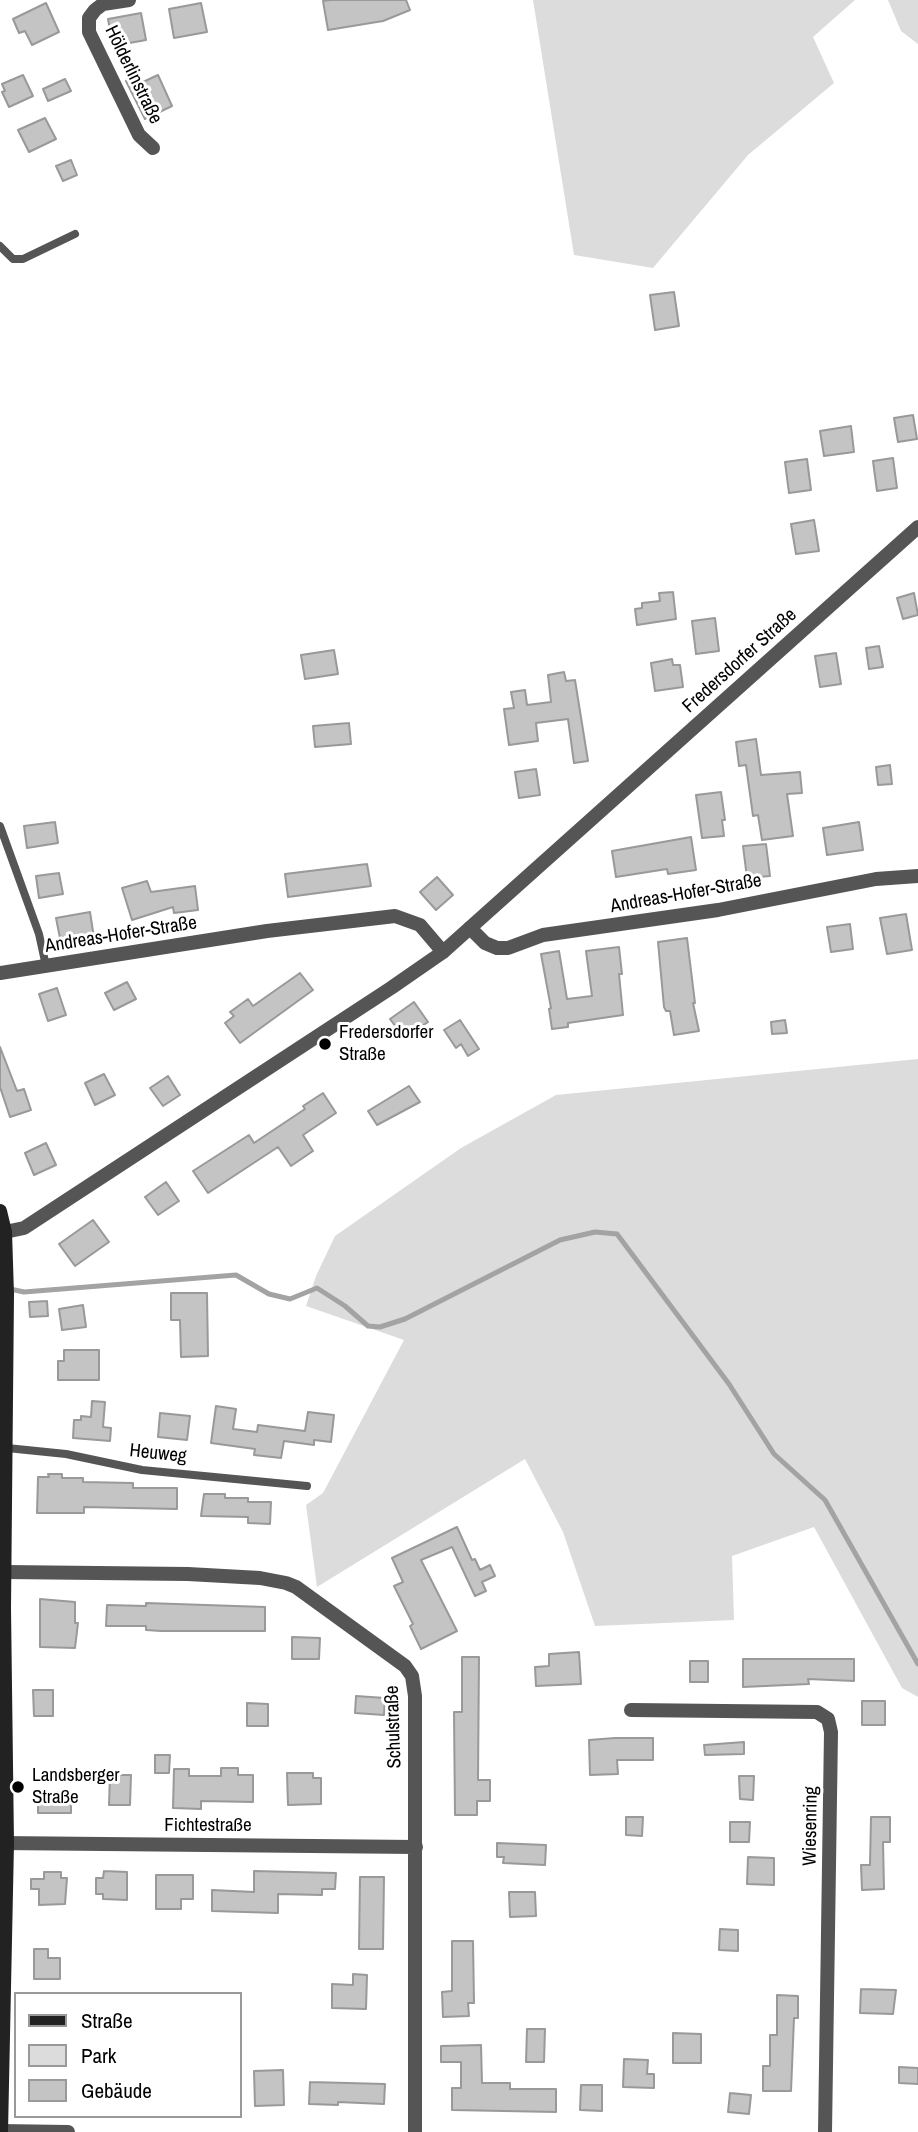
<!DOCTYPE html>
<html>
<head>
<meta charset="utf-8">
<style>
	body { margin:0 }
	#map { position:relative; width:918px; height:2132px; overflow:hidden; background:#fff; font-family:"Archivo Narrow",sans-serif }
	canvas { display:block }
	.legend { position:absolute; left:14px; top:1992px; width:228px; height:126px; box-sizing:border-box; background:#fff; border:2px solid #999; margin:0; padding:9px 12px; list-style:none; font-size:21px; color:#000 }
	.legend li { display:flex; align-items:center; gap:14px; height:35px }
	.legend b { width:35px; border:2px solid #999 }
</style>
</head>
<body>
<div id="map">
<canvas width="918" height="2132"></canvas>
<ul class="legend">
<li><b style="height:9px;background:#222"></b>Straße</li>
<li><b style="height:19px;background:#dcdcdc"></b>Park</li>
<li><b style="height:19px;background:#c4c4c4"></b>Gebäude</li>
</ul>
</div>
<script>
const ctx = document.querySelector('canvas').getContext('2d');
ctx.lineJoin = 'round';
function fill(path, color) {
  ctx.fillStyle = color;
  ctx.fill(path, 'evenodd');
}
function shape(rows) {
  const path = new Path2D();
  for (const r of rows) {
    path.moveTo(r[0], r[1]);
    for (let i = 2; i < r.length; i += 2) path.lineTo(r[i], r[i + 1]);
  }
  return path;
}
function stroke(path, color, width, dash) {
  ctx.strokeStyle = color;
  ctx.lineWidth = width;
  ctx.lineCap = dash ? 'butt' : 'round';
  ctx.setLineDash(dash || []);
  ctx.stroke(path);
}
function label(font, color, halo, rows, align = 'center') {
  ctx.font = font + ' "Archivo Narrow",sans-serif';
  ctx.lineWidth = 6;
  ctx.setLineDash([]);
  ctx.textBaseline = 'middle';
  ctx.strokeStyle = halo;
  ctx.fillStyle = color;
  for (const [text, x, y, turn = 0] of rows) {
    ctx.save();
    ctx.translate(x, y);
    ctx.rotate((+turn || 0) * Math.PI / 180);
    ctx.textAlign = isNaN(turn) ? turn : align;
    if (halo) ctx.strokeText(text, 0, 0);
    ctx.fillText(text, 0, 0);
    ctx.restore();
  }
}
fill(shape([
	[533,0,855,0,813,37,834,83,748,155,653,268,574,255],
	[888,0,918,0,918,44,901,31],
	[918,1059,918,1697,902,1688,814,1527,732,1556,734,1620,595,1626,563,1532,525,1459,317,1587,306,1505,323,1493,404,1340,306,1306,316,1276,335,1236,461,1148,556,1095]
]), '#dcdcdc');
stroke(shape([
	[10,1289,24,1292,236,1275,269,1294,290,1299,317,1288,345,1306,368,1326,380,1327,405,1319,560,1240,595,1232,617,1234,729,1384,774,1454,825,1500,918,1664]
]), '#a3a3a3', 5);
const building = shape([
	[330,0,406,0,410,10,383,21,328,30,323,1,330,0],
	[46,3,59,32,32,45,25,31,19,33,13,19,46,3],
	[201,3,207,32,174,38,169,9,201,3],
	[141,13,146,40,113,46,108,19,141,13],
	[23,75,33,96,9,107,2,92,5,91,2,84,23,75],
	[139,75,143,82,158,75,172,106,145,119,126,81,139,75],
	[65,79,71,91,48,101,43,89,65,79],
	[45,118,56,139,29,152,18,130,45,118],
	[71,160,77,175,63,181,56,166,71,160],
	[674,292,679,326,655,330,650,295,674,292],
	[913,415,917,439,898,442,894,418,913,415],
	[851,426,854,452,824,456,820,431,851,426],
	[893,458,897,488,877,491,873,461,893,458],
	[807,459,811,490,789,493,785,462,807,459],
	[814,520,819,551,796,554,791,524,814,520],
	[673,592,676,619,637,625,635,609,642,608,642,603,660,601,659,593,673,592],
	[914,593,918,615,903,619,897,598,914,593],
	[715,618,719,651,696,654,692,621,715,618],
	[879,646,883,667,869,669,866,648,879,646],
	[334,650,338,674,305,679,301,655,334,650],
	[836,653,841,684,820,687,815,656,836,653],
	[672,659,673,665,680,665,683,687,655,691,651,663,672,659],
	[564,672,566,681,575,680,588,761,574,763,568,719,536,723,538,741,509,745,504,709,514,708,511,692,525,690,527,705,551,702,548,675,564,672],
	[349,723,351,744,315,747,313,726,349,723],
	[756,739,761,775,800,772,802,793,787,794,793,836,762,840,758,815,753,816,746,765,739,766,736,742,756,739],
	[890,765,892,784,878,785,876,767,890,765],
	[536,769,540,795,519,798,515,772,536,769],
	[721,792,725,820,722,820,724,836,702,838,696,795,721,792],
	[55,822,58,843,27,848,24,826,55,822],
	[859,822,863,850,827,855,823,828,859,822],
	[691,837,696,870,668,874,667,869,616,877,612,851,691,837],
	[766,844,770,876,747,878,743,846,766,844],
	[367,864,371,886,288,897,285,874,367,864],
	[59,873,63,894,39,898,36,876,59,873],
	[437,877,453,895,436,910,420,892,437,877],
	[147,881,151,892,195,886,198,910,174,913,173,907,132,920,122,888,147,881],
	[90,912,94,938,61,943,56,918,90,912],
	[906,914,912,950,887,954,880,918,906,914],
	[850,924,853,949,831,952,827,927,850,924],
	[687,938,695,1003,693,1003,699,1031,674,1035,670,1011,666,1011,664,1007,658,942,687,938],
	[619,947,622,974,619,974,623,1015,568,1023,568,1027,552,1029,549,1009,551,1008,541,954,559,951,567,999,592,996,586,951,619,947],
	[300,973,313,990,240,1043,225,1023,234,1016,230,1012,248,999,253,1006,300,973],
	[127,982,136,999,114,1010,105,993,127,982],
	[57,988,66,1015,48,1021,39,994,57,988],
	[414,1002,428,1022,404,1038,390,1019,414,1002],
	[460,1020,479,1049,468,1056,461,1044,456,1048,444,1030,460,1020],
	[785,1020,787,1033,772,1034,771,1022,785,1020],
	[0,1047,17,1091,24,1089,31,1110,10,1117,0,1087,0,1047],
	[104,1074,115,1095,95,1105,85,1083,104,1074],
	[168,1076,180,1095,163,1106,150,1088,168,1076],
	[409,1086,420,1102,377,1125,368,1111,409,1086],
	[323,1093,336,1113,303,1135,313,1151,291,1166,278,1147,208,1193,193,1171,249,1135,254,1143,305,1109,303,1106,323,1093],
	[46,1143,56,1165,34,1175,25,1153,46,1143],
	[166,1182,179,1201,158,1215,145,1197,166,1182],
	[93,1220,109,1242,75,1266,59,1244,93,1220],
	[171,1293,207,1293,208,1356,181,1357,180,1320,171,1320,171,1293],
	[47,1301,48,1316,30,1317,29,1302,47,1301],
	[83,1305,86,1327,62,1330,59,1309,83,1305],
	[64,1350,99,1350,99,1380,58,1380,58,1361,64,1361,64,1350],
	[92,1401,105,1402,103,1427,111,1428,110,1441,73,1438,74,1420,81,1420,81,1416,91,1417,92,1401],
	[216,1406,236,1409,233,1429,257,1432,258,1425,305,1431,308,1412,334,1415,331,1442,314,1440,314,1445,284,1441,281,1458,254,1455,255,1449,211,1443,216,1406],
	[160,1413,190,1416,187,1440,158,1437,160,1413],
	[48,1474,62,1474,62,1478,83,1478,83,1482,133,1483,133,1488,177,1488,177,1509,84,1507,84,1513,37,1513,38,1477,49,1477,48,1474],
	[204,1494,225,1494,225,1498,248,1498,248,1502,271,1502,270,1524,248,1523,248,1517,201,1516,204,1494],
	[457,1527,472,1560,475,1559,480,1570,490,1565,495,1576,482,1582,486,1591,475,1596,452,1547,421,1560,457,1631,421,1649,410,1626,413,1624,394,1586,403,1582,392,1558,457,1527],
	[40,1599,75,1602,75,1623,78,1623,75,1648,40,1647,40,1599],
	[146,1603,265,1607,265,1631,161,1631,146,1630,146,1626,106,1626,107,1605,146,1606,146,1603],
	[292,1637,320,1638,319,1659,292,1659,292,1637],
	[579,1652,581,1684,536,1686,535,1667,549,1666,549,1654,579,1652],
	[462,1657,479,1657,478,1780,490,1780,490,1801,477,1801,477,1815,455,1815,454,1712,462,1712,462,1657],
	[743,1659,854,1659,854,1681,808,1679,809,1684,743,1687,743,1659],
	[690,1661,708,1661,708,1682,690,1682,690,1661],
	[33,1690,53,1690,53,1716,34,1716,33,1690],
	[356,1696,385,1698,384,1715,355,1713,356,1696],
	[862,1701,885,1701,885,1725,862,1725,862,1701],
	[247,1703,268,1704,268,1726,247,1726,247,1703],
	[615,1738,653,1738,653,1760,617,1760,618,1774,590,1775,589,1740,615,1738],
	[744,1742,744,1754,705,1755,704,1745,744,1742],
	[155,1755,170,1755,169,1773,155,1773,155,1755],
	[221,1768,238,1768,238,1775,253,1775,253,1802,201,1801,201,1809,173,1808,174,1769,189,1769,189,1776,221,1776,221,1768],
	[287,1773,313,1773,313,1778,321,1778,321,1804,288,1805,287,1773],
	[110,1775,131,1775,130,1805,109,1805,110,1775],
	[739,1776,754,1776,753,1800,740,1799,739,1776],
	[38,1792,71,1793,71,1813,38,1813,38,1792],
	[626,1817,643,1817,642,1836,626,1835,626,1817],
	[871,1817,890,1817,890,1842,883,1842,884,1889,862,1890,861,1865,870,1865,871,1817],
	[730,1822,750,1822,749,1842,730,1842,730,1822],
	[497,1843,546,1845,545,1865,503,1863,504,1857,497,1857,497,1843],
	[748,1857,774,1858,774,1885,747,1884,748,1857],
	[104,1871,127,1872,127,1900,103,1899,103,1894,96,1894,96,1878,103,1878,104,1871],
	[254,1871,336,1873,335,1889,322,1889,322,1895,278,1894,278,1913,212,1911,212,1890,254,1892,254,1871],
	[44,1872,61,1872,61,1878,67,1878,65,1904,39,1905,39,1889,31,1889,31,1879,44,1879,44,1872],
	[156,1875,193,1875,193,1899,181,1899,181,1909,156,1909,156,1875],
	[360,1877,384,1877,383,1949,359,1949,360,1877],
	[509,1892,535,1892,536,1916,510,1917,509,1892],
	[720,1929,738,1930,738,1951,719,1950,720,1929],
	[452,1941,473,1941,474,2003,468,2003,469,2016,443,2017,442,1992,452,1991,452,1941],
	[34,1949,48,1949,48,1958,60,1958,60,1979,34,1979,34,1949],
	[353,1974,367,1975,366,2009,332,2008,332,1984,353,1985,353,1974],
	[861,1989,896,1990,893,2014,860,2013,861,1989],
	[777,1995,798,1996,798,2018,794,2018,791,2091,763,2091,763,2066,770,2066,770,2035,777,2035,777,1995],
	[527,2029,545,2029,544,2062,526,2062,527,2029],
	[673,2033,701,2034,701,2063,673,2063,673,2033],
	[481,2045,482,2083,510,2083,510,2089,556,2089,556,2112,452,2110,452,2088,461,2088,461,2062,441,2062,441,2046,481,2045],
	[624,2059,648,2060,647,2074,654,2074,654,2088,623,2087,624,2059],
	[899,2067,918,2068,918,2084,899,2083,899,2067],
	[283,2070,284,2105,255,2106,254,2071,283,2070],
	[310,2082,385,2084,384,2104,338,2102,338,2105,309,2104,310,2082],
	[581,2085,602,2085,602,2111,580,2110,581,2085],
	[730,2093,751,2095,749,2114,728,2112,730,2093]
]);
fill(building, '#c4c4c4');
stroke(building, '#999', 2);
stroke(shape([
	[0,246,13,259,23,259,75,234],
	[0,826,39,934,46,966],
	[7,1448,66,1454,142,1470,307,1486]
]), '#555', 8);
stroke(shape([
	[129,0,103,4,95,10,89,18,89,32,139,135,153,148],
	[470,928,485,943,497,948,508,948,543,935,718,910,876,879,918,876],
	[0,973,267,931,395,916,420,925,443,952],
	[5,1572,188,1574,260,1578,286,1583,296,1587,405,1666,412,1676,415,1696,415,2132],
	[631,1710,817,1712,828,1719,831,1732,825,2132],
	[0,1843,416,1847],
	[0,2131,68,2132]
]), '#555', 14);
stroke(shape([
	[5,1232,24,1228,391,988,443,952,918,527]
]), '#555', 14);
stroke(shape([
	[0,1211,5,1232,7,1294,4,1608,7,1843,1,2132]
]), '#222', 14);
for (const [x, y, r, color] of [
	[325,1044,7,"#000"],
	[18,1787,7,"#000"]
]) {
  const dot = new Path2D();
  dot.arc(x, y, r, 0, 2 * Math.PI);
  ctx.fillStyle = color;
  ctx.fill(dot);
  stroke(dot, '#fff', 2.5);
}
label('19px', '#000', '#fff', [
	["Hölderlinstraße",133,75,64],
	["Fredersdorfer Straße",740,661,-42],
	["Andreas-Hofer-Straße",686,894,-10],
	["Andreas-Hofer-Straße",121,935,-9],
	["Heuweg",158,1454,6],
	["Schulstraße",394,1727,-92],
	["Fichtestraße",208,1826],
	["Wiesenring",811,1826,-89]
]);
label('19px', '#000', '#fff', [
	["Fredersdorfer",339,1033],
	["Straße",339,1055],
	["Landsberger",32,1776],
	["Straße",32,1798]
], 'left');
</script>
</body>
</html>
